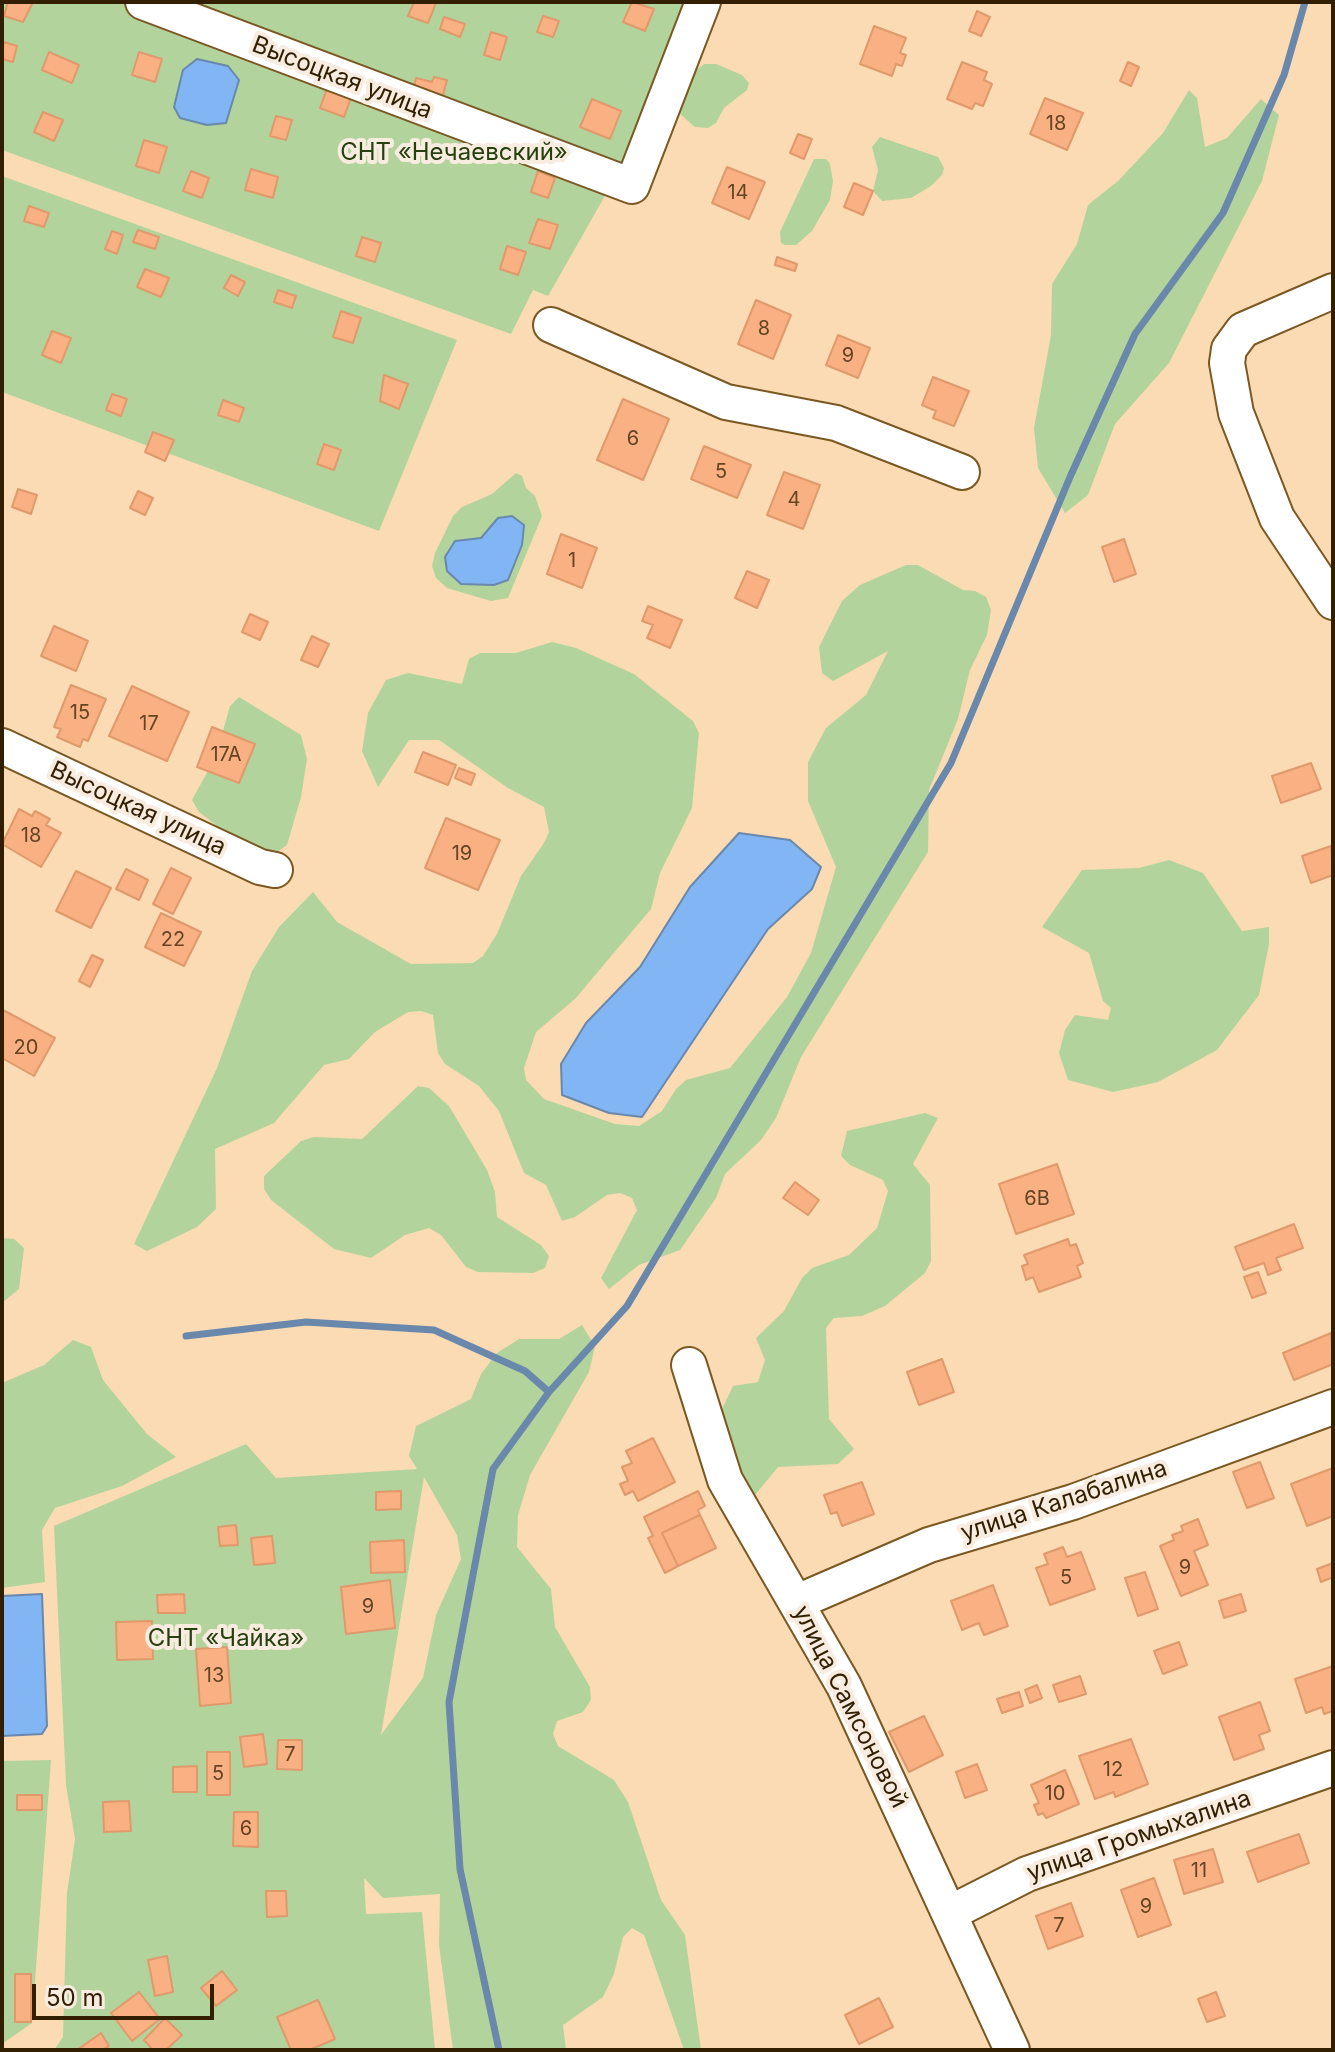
<!DOCTYPE html>
<html>
<head>
<meta charset="utf-8">
<style>
	body { margin:0 }
	#map { position:relative; width:1335px; height:2052px; overflow:hidden; background:#fbdbb4; font-family:Inter,sans-serif }
	canvas { display:block }
	.frame { position:absolute; inset:0; border:4px solid #321f02; pointer-events:none }
	.scale { position:absolute; left:32px; top:1984px; width:182px; height:36px; box-sizing:border-box; border:4px solid #321f02; border-top:0; padding-left:10px; font-size:24px; line-height:28px; white-space:nowrap; color:#321f02; -webkit-text-stroke:6px #f7ecdf; paint-order:stroke }
</style>
</head>
<body>
<div id="map">
<canvas width="1335" height="2052"></canvas>
<div class="frame"></div>
<div class="scale">50 m</div>
</div>
<script>
const ctx = document.querySelector('canvas').getContext('2d');
ctx.lineJoin = 'round';
function fill(path, color) {
  ctx.fillStyle = color;
  ctx.fill(path, 'evenodd');
}
function shape(rows) {
  const path = new Path2D();
  for (const r of rows) {
    path.moveTo(r[0], r[1]);
    for (let i = 2; i < r.length; i += 2) path.lineTo(r[i], r[i + 1]);
  }
  return path;
}
function stroke(path, color, width, dash) {
  ctx.strokeStyle = color;
  ctx.lineWidth = width;
  ctx.lineCap = dash ? 'butt' : 'round';
  ctx.setLineDash(dash || []);
  ctx.stroke(path);
}
function label(font, color, halo, rows, align = 'center') {
  ctx.font = font + ' Inter,sans-serif';
  ctx.lineWidth = 8;
  ctx.setLineDash([]);
  ctx.textBaseline = 'middle';
  ctx.strokeStyle = halo;
  ctx.fillStyle = color;
  for (const [text, x, y, turn = 0] of rows) {
    ctx.save();
    ctx.translate(x, y);
    ctx.rotate((+turn || 0) * Math.PI / 180);
    ctx.textAlign = isNaN(turn) ? turn : align;
    if (halo) ctx.strokeText(text, 0, 0);
    ctx.fillText(text, 0, 0);
    ctx.restore();
  }
}
fill(shape([
	[2,2,685,2,614,180,548,296,533,290,511,334,2,150],
	[704,64,716,64,742,75,749,83,747,90,724,108,716,123,708,128,695,127,680,114,695,71],
	[1189,90,1197,98,1205,147,1227,138,1261,99,1279,115,1262,181,1169,363,1115,424,1088,495,1065,513,1038,468,1034,428,1051,335,1052,284,1077,244,1088,205,1118,181,1163,133],
	[880,137,938,157,944,168,942,175,931,186,911,198,882,201,873,191,878,170,872,147],
	[814,159,826,159,830,164,833,181,830,200,812,231,796,245,785,245,781,243,780,232],
	[2,176,457,340,379,531,2,392],
	[516,473,522,476,526,488,535,496,542,516,508,598,491,601,447,588,436,578,432,566,435,553,453,516,462,507,492,494],
	[906,565,918,565,963,590,975,591,986,597,991,610,987,635,970,670,958,719,929,790,928,852,801,1057,776,1118,761,1140,725,1174,716,1198,680,1250,639,1265,609,1289,601,1278,637,1210,632,1198,620,1193,607,1195,575,1217,562,1221,546,1185,524,1173,499,1111,479,1086,445,1064,438,1053,433,1015,421,1011,408,1012,375,1032,349,1059,324,1065,274,1123,215,1149,216,1209,197,1227,147,1251,134,1244,217,1068,252,971,279,927,313,892,337,922,411,964,473,963,483,956,497,934,521,876,544,843,549,832,544,807,508,788,439,740,409,740,378,787,362,751,368,713,386,680,408,673,462,684,469,659,480,653,516,653,552,642,576,648,634,674,693,721,699,733,692,808,660,873,651,909,575,999,536,1032,524,1068,526,1080,544,1099,615,1124,639,1126,662,1111,676,1089,686,1080,730,1068,787,997,811,953,836,867,808,801,808,762,826,728,866,695,888,651,833,681,822,673,819,647,842,601,860,585],
	[239,697,301,735,307,759,301,797,287,845,277,852,253,854,199,812,192,800,216,756,230,706],
	[1169,860,1203,873,1242,931,1269,927,1269,944,1259,995,1217,1050,1158,1082,1113,1092,1068,1080,1059,1053,1065,1030,1075,1015,1108,1020,1111,1008,1103,1001,1089,953,1042,927,1082,870,1139,868],
	[418,1086,429,1088,449,1106,487,1170,495,1192,497,1217,541,1245,549,1256,545,1268,533,1273,478,1272,466,1267,441,1235,429,1228,405,1235,371,1258,334,1249,271,1200,264,1189,264,1176,301,1141,314,1137,362,1139],
	[925,1113,938,1118,913,1164,930,1185,931,1261,925,1273,885,1306,862,1316,834,1318,826,1328,829,1419,854,1449,838,1464,778,1467,755,1495,743,1493,727,1446,722,1409,733,1386,758,1382,765,1360,756,1338,784,1311,802,1278,812,1268,849,1255,877,1228,888,1191,883,1180,850,1165,841,1156,847,1131],
	[2,1238,14,1239,24,1248,19,1289,2,1303],
	[582,1325,595,1346,589,1372,530,1475,518,1515,517,1547,551,1589,555,1627,590,1687,591,1700,583,1712,557,1721,553,1734,558,1746,614,1780,628,1802,661,1900,685,1935,701,2050,684,2050,644,1935,632,1928,623,1937,614,1974,603,1997,563,2025,566,2050,453,2050,439,1945,440,1894,383,1898,364,1878,366,1914,422,1912,435,2050,54,2050,63,2037,67,1893,75,1839,66,1785,54,1526,246,1444,276,1478,417,1469,409,1456,416,1426,471,1399,481,1374,497,1353,519,1339,559,1339],
	[424,1477,457,1535,461,1559,436,1615,423,1678,381,1735],
	[73,1340,91,1347,103,1380,147,1434,176,1457,122,1486,55,1508,42,1530,45,1582,2,1588,2,1383,44,1365],
	[51,1760,32,2023,2,2044,2,1761]
]), '#b2d49c');
const water = shape([
	[197,59,228,66,239,80,226,123,207,125,180,118,174,107,183,70,197,59],
	[512,516,524,525,522,545,508,580,494,585,461,584,447,571,445,557,455,541,481,538,498,518,512,516],
	[739,833,790,840,821,867,812,889,768,929,642,1117,609,1113,562,1095,561,1064,586,1023,640,967,690,887,739,833],
	[42,1594,47,1726,42,1734,2,1736,2,1596,42,1594]
]);
fill(water, '#81b5f3');
stroke(water, '#6988ab', 2);
stroke(shape([
	[186,1336,306,1322,434,1330,525,1371,549,1392],
	[499,2050,460,1869,449,1702,493,1469,549,1392,627,1306,951,763,1070,477,1135,334,1223,213,1284,75,1305,2]
]), '#6988ab', 7);
const building = shape([
	[8,2,33,2,23,22,4,16,8,2],
	[414,2,436,3,428,23,408,16,414,2],
	[632,2,654,9,645,31,623,22,632,2],
	[977,11,990,17,981,36,969,31,977,11],
	[543,16,559,21,553,37,537,32,543,16],
	[444,17,465,24,460,37,440,29,444,17],
	[874,26,906,38,900,53,906,55,902,66,896,64,892,76,860,64,874,26],
	[491,32,507,37,500,60,484,55,491,32],
	[4,42,17,46,13,62,2,59,4,42],
	[49,52,79,65,72,83,42,70,49,52],
	[139,52,162,59,155,82,132,75,139,52],
	[962,62,987,72,984,80,992,84,983,106,975,103,972,109,947,99,962,62],
	[1128,62,1139,67,1131,86,1120,81,1128,62],
	[434,77,447,80,441,103,412,95,416,78,432,82,434,77],
	[327,89,351,98,344,117,320,108,327,89],
	[1045,98,1083,113,1067,150,1030,134,1045,98],
	[592,99,621,111,610,139,580,127,592,99],
	[43,112,63,120,54,141,34,132,43,112],
	[276,116,292,120,286,140,270,136,276,116],
	[798,134,812,139,804,159,790,153,798,134],
	[144,140,167,147,159,173,136,166,144,140],
	[727,167,765,182,749,219,712,203,727,167],
	[251,169,278,177,273,198,245,190,251,169],
	[191,171,209,178,202,198,183,191,191,171],
	[538,171,555,178,548,198,531,192,538,171],
	[854,183,873,191,863,215,844,207,854,183],
	[29,206,49,213,44,227,24,221,29,206],
	[538,219,558,225,550,249,529,243,538,219],
	[138,230,159,237,155,249,133,242,138,230],
	[112,231,123,235,117,254,105,249,112,231],
	[362,237,381,243,375,262,356,256,362,237],
	[507,246,526,252,518,275,500,269,507,246],
	[777,257,797,264,795,271,775,265,777,257],
	[145,269,169,278,161,297,137,287,145,269],
	[231,275,245,282,238,296,224,288,231,275],
	[278,290,296,296,292,308,274,302,278,290],
	[756,300,791,315,773,359,738,344,756,300],
	[341,311,361,318,353,343,333,337,341,311],
	[52,331,71,338,61,363,42,355,52,331],
	[838,335,870,348,858,378,826,365,838,335],
	[384,375,408,384,399,409,380,401,384,375],
	[933,377,969,391,954,426,933,418,936,411,922,405,933,377],
	[112,394,127,399,121,416,106,410,112,394],
	[623,399,669,419,643,480,597,460,623,399],
	[223,400,244,408,239,422,218,415,223,400],
	[153,432,174,440,165,461,145,452,153,432],
	[324,444,341,450,334,470,317,464,324,444],
	[704,446,751,465,737,498,691,479,704,446],
	[784,472,820,485,803,529,767,515,784,472],
	[18,489,37,495,31,514,12,507,18,489],
	[138,491,153,498,145,515,130,508,138,491],
	[561,534,597,548,582,588,547,574,561,534],
	[1124,539,1136,574,1114,582,1102,547,1124,539],
	[747,571,769,580,757,608,735,598,747,571],
	[648,606,682,620,670,648,647,638,653,625,642,621,648,606],
	[250,614,268,622,260,640,242,632,250,614],
	[54,626,88,641,76,671,41,656,54,626],
	[312,636,329,644,318,667,301,660,312,636],
	[71,685,106,699,88,741,83,739,80,747,57,737,61,729,54,727,71,685],
	[132,686,189,712,167,761,109,736,132,686],
	[212,727,255,744,239,783,197,767,212,727],
	[423,752,456,765,448,785,415,772,423,752],
	[1311,763,1321,789,1281,803,1272,776,1311,763],
	[459,768,475,774,471,785,455,778,459,768],
	[19,809,32,816,35,811,50,819,46,825,61,833,41,867,2,844,19,809],
	[446,818,500,840,478,890,425,868,446,818],
	[1331,846,1333,875,1311,883,1302,856,1331,846],
	[171,868,191,878,173,914,153,904,171,868],
	[126,869,148,880,139,900,116,889,126,869],
	[76,871,111,888,91,928,56,911,76,871],
	[161,913,201,932,184,966,145,947,161,913],
	[92,955,103,960,90,987,79,981,92,955],
	[3,1010,55,1038,34,1076,2,1058,3,1010],
	[1057,1164,1074,1214,1016,1234,999,1184,1057,1164],
	[795,1182,819,1200,808,1215,783,1198,795,1182],
	[1294,1224,1303,1248,1276,1258,1281,1270,1268,1275,1264,1263,1244,1270,1235,1247,1294,1224],
	[1068,1239,1070,1246,1076,1244,1083,1263,1077,1266,1081,1277,1039,1292,1033,1277,1026,1280,1022,1266,1028,1264,1024,1255,1068,1239],
	[1258,1272,1266,1293,1252,1298,1244,1277,1258,1272],
	[1331,1333,1333,1364,1294,1380,1283,1353,1331,1333],
	[942,1359,954,1392,919,1405,907,1372,942,1359],
	[653,1438,675,1482,638,1501,633,1491,625,1495,620,1484,628,1481,622,1467,632,1463,626,1451,653,1438],
	[1260,1462,1274,1498,1247,1508,1233,1472,1260,1462],
	[1333,1468,1333,1516,1307,1526,1291,1484,1333,1468],
	[862,1482,874,1514,842,1526,837,1512,831,1514,824,1495,862,1482],
	[401,1491,401,1509,376,1510,376,1492,401,1491],
	[698,1491,705,1506,698,1510,700,1515,662,1533,678,1566,665,1573,648,1538,653,1536,644,1517,698,1491],
	[700,1515,716,1548,678,1566,662,1533,700,1515],
	[1198,1519,1208,1545,1194,1551,1208,1585,1181,1596,1160,1546,1174,1540,1172,1535,1183,1531,1181,1526,1198,1519],
	[236,1525,238,1545,220,1546,218,1527,236,1525],
	[272,1536,275,1563,254,1565,251,1538,272,1536],
	[404,1540,405,1572,371,1573,370,1542,404,1540],
	[1063,1547,1067,1557,1081,1552,1095,1589,1050,1605,1036,1568,1048,1564,1044,1554,1063,1547],
	[1333,1563,1333,1577,1321,1582,1317,1569,1333,1563],
	[1145,1572,1158,1609,1138,1616,1125,1578,1145,1572],
	[390,1580,395,1628,346,1634,341,1587,390,1580],
	[993,1585,1008,1626,984,1635,979,1623,962,1630,951,1601,993,1585],
	[184,1594,185,1613,158,1613,157,1595,184,1594],
	[1241,1594,1246,1611,1224,1618,1219,1601,1241,1594],
	[152,1621,153,1659,117,1660,116,1622,152,1621],
	[1179,1642,1187,1665,1163,1674,1154,1651,1179,1642],
	[227,1647,231,1703,200,1706,196,1649,227,1647],
	[1333,1666,1333,1711,1324,1714,1322,1707,1306,1713,1295,1679,1333,1666],
	[1080,1676,1086,1694,1059,1702,1053,1685,1080,1676],
	[1037,1685,1042,1698,1030,1703,1025,1690,1037,1685],
	[1019,1692,1023,1706,1002,1713,997,1699,1019,1692],
	[1260,1702,1270,1731,1259,1735,1264,1749,1234,1760,1219,1717,1260,1702],
	[924,1716,943,1755,909,1772,889,1732,924,1716],
	[263,1734,267,1764,244,1767,240,1737,263,1734],
	[1131,1739,1148,1784,1115,1797,1114,1792,1095,1799,1079,1756,1131,1739],
	[278,1740,302,1740,302,1770,277,1769,278,1740],
	[207,1752,230,1752,230,1795,207,1795,207,1752],
	[977,1764,987,1790,965,1798,956,1772,977,1764],
	[197,1766,197,1792,173,1792,173,1767,197,1766],
	[1065,1770,1079,1804,1046,1818,1043,1813,1038,1815,1034,1805,1039,1803,1031,1785,1065,1770],
	[17,1795,42,1795,42,1810,17,1810,17,1795],
	[129,1801,131,1831,104,1832,103,1802,129,1801],
	[234,1812,258,1812,258,1847,233,1846,234,1812],
	[1299,1834,1309,1863,1258,1882,1247,1852,1299,1834],
	[1213,1849,1223,1882,1184,1894,1174,1860,1213,1849],
	[1154,1878,1171,1925,1138,1937,1121,1890,1154,1878],
	[266,1891,286,1891,287,1916,267,1917,266,1891],
	[1071,1903,1083,1936,1048,1949,1036,1916,1071,1903],
	[167,1956,173,1992,155,1996,148,1960,167,1956],
	[222,1971,237,1990,216,2006,201,1988,222,1971],
	[15,1974,31,1974,31,2022,15,2022,15,1974],
	[139,1992,160,2019,132,2041,111,2013,139,1992],
	[1216,1992,1225,2016,1207,2022,1198,1999,1216,1992],
	[879,1998,893,2027,859,2044,845,2015,879,1998],
	[318,2000,335,2039,309,2050,291,2050,277,2017,318,2000],
	[165,2018,182,2035,166,2050,153,2050,144,2040,165,2018],
	[101,2033,109,2046,102,2050,77,2050,101,2033]
]);
fill(building, '#f9b183');
stroke(building, '#e0996b', 2);
const minor = shape([
	[143,2,632,186,703,2],
	[1333,291,1243,330,1229,349,1227,363,1236,413,1277,518,1333,602],
	[551,325,726,402,836,423,962,472],
	[2,746,260,867,275,870],
	[689,1365,725,1480,844,1686,1012,2050],
	[797,1602,929,1545,1073,1502,1333,1407],
	[950,1913,1027,1874,1333,1768]
]);
stroke(minor, '#7b5722', 38);
stroke(minor, '#fff', 34);
label('20px', '#644422', null, [
	["18",1056,124],
	["14",738,193],
	["8",764,329],
	["9",848,356],
	["6",633,439],
	["5",721,472],
	["4",794,500],
	["1",572,561],
	["15",80,713],
	["17",149,724],
	["17А",226,755],
	["18",31,836],
	["19",462,854],
	["22",173,940],
	["20",26,1048],
	["6В",1037,1199],
	["9",1185,1568],
	["5",1066,1578],
	["9",368,1607],
	["13",214,1676],
	["7",290,1755],
	["12",1113,1770],
	["5",218,1774],
	["10",1055,1794],
	["6",246,1829],
	["11",1199,1871],
	["9",1146,1907],
	["7",1059,1926]
]);
label('24px', '#321f02', '#f7ecdf', [
	["Высоцкая улица",342,78,21],
	["Высоцкая улица",138,809,25],
	["улица Калабалина",1064,1501,-18],
	["улица Самсоновой",850,1707,63],
	["улица Громыхалина",1139,1836,-19]
]);
label('24px', '#26410f', '#f7ecdf', [
	["СНТ «Нечаевский»",454,153],
	["СНТ «Чайка»",226,1639]
]);
</script>
</body>
</html>
